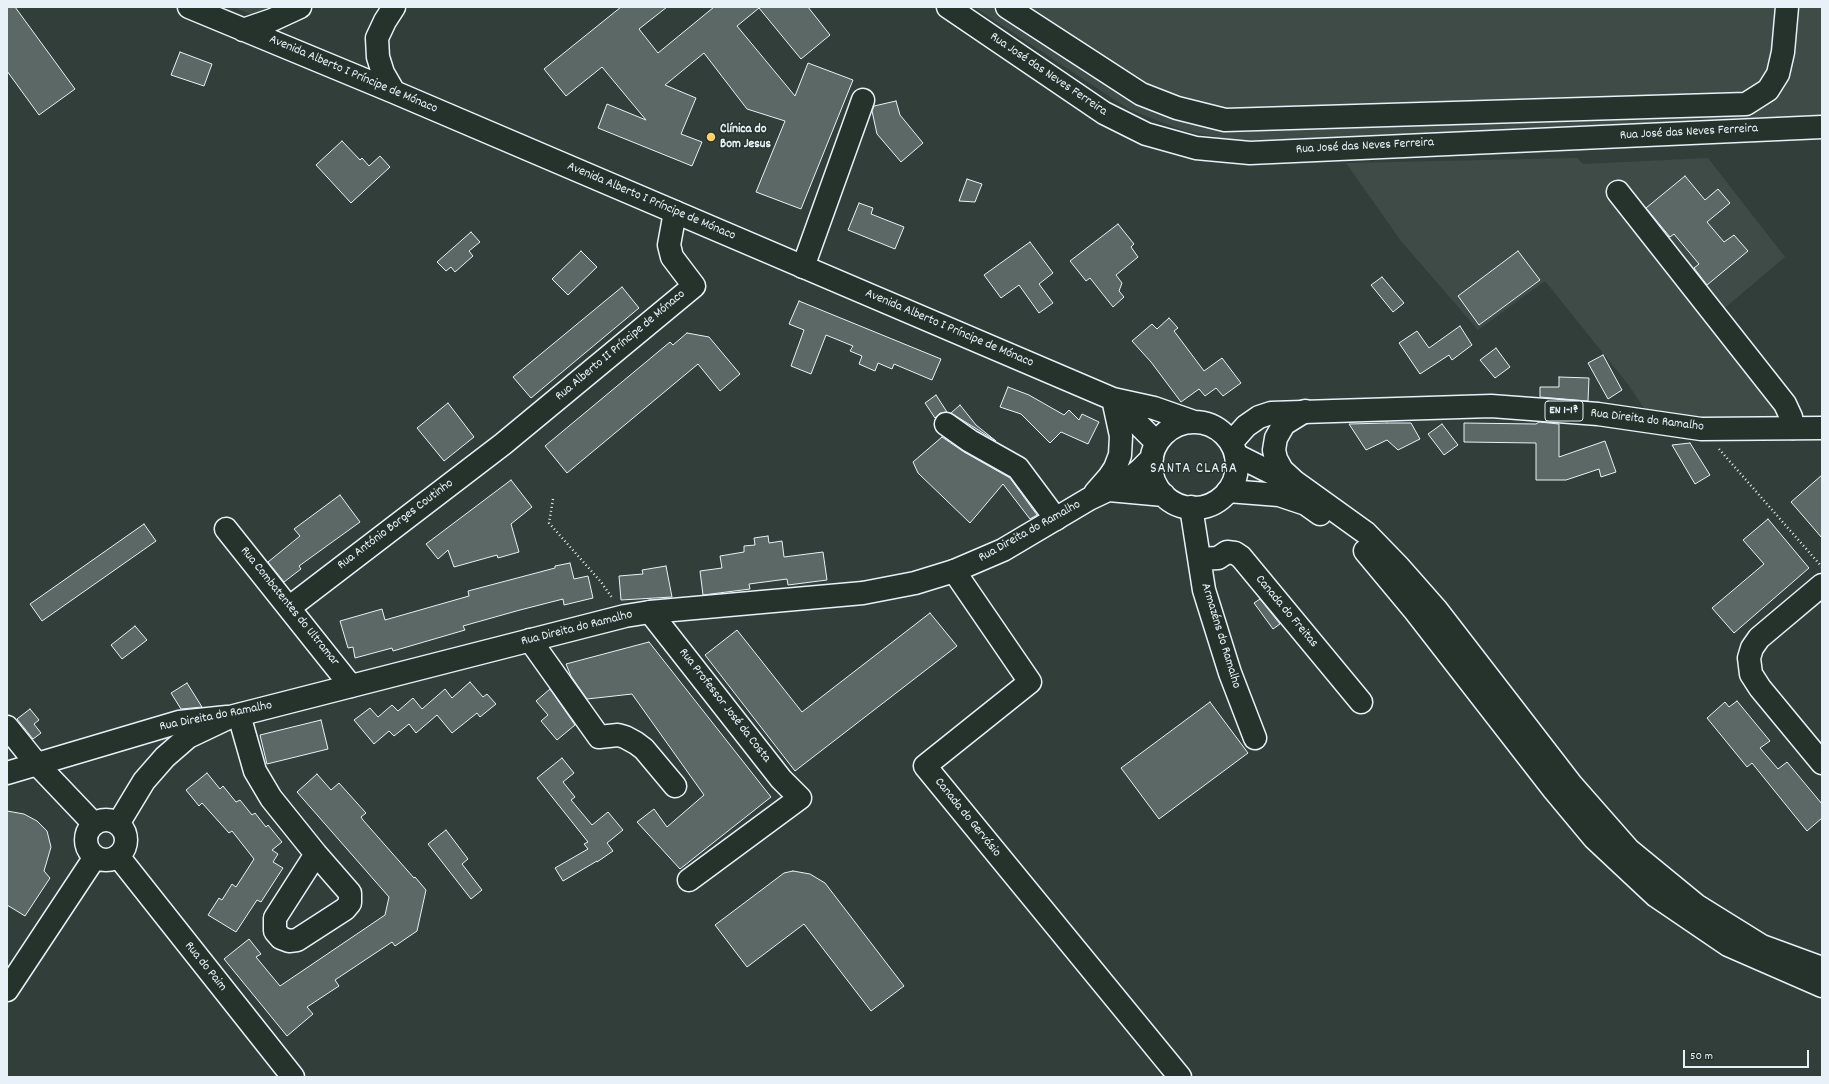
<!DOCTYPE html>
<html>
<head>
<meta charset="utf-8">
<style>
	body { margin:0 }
	#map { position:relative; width:1829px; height:1084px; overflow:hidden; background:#323e39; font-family:Dekko,sans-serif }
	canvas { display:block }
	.frame { position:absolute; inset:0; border:8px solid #e8f1f8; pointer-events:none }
	.scale { position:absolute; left:1683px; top:1050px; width:126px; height:18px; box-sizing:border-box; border:2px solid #e8f1f8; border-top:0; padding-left:5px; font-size:12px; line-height:14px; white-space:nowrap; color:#e8f1f8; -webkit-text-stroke:3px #26332d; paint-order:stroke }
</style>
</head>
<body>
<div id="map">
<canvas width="1829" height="1084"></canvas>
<div class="frame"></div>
<div class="scale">50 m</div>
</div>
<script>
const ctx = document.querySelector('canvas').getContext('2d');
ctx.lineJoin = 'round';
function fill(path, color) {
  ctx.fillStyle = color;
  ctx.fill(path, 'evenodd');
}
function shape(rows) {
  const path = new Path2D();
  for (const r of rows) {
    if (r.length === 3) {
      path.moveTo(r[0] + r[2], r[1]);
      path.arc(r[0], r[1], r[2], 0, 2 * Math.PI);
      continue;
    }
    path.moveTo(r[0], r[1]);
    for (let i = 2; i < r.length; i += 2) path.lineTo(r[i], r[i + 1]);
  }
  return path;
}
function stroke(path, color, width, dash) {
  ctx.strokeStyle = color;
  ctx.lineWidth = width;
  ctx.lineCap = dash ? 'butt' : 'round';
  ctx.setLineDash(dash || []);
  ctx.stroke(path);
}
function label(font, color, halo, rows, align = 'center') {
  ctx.font = font + ' Dekko,sans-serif';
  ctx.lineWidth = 3;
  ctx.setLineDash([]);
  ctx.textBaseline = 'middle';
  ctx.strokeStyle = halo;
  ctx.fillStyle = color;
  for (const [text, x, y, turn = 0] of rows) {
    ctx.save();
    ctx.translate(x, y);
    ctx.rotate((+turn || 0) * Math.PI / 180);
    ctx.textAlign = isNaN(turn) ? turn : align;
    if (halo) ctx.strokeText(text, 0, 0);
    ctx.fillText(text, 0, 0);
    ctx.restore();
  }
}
fill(shape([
	[233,7,286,7,262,19],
	[974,7,1822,7,1822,118,1239,141,1185,131,1130,110],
	[1577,158,1583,164,1708,158,1785,257,1720,312,1805,422,1691,421,1648,414,1627,383,1545,281,1478,330,1401,241,1346,163]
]), '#3f4b46');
const building = shape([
	[7,7,15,7,75,89,39,115,7,71,7,7],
	[621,7,667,7,639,29,658,53,714,7,808,7,830,35,801,59,759,8,737,26,795,96,808,63,853,80,801,209,756,192,785,121,747,109,704,53,665,85,696,98,681,134,702,142,692,166,598,128,607,104,646,120,602,67,566,96,544,69,621,7],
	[180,52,212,64,204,86,171,75,180,52],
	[896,101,900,115,923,143,901,162,877,134,872,111,874,106,896,101],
	[342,141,360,160,362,158,369,166,380,156,390,167,351,203,316,165,342,141],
	[1685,176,1705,200,1718,189,1730,203,1707,222,1724,242,1734,235,1748,251,1707,285,1694,268,1699,264,1674,234,1670,237,1646,208,1685,176],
	[967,179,982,184,975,202,959,201,967,179],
	[859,203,873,208,871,214,904,227,895,249,848,230,859,203],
	[1118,224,1134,244,1131,247,1138,257,1116,275,1122,283,1119,291,1124,297,1113,307,1090,278,1086,281,1070,261,1118,224],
	[471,232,480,242,469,251,473,256,455,272,451,267,446,271,437,262,471,232],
	[1030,242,1053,273,1039,284,1053,303,1039,313,1019,285,1001,298,984,275,1030,242],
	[581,251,597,267,568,295,552,279,581,251],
	[1518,251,1540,280,1479,325,1458,296,1518,251],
	[1382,277,1404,303,1393,312,1371,285,1382,277],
	[622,287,639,308,531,398,513,377,622,287],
	[799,301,941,359,932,380,894,364,892,369,878,363,875,371,859,364,862,356,850,351,853,346,826,335,811,374,791,366,804,330,789,324,799,301],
	[1169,318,1178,328,1174,331,1204,371,1222,358,1241,383,1223,396,1216,388,1205,396,1199,389,1181,402,1151,362,1132,341,1152,324,1157,329,1169,318],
	[1460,326,1472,345,1452,360,1449,355,1420,374,1399,343,1417,331,1429,348,1460,326],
	[687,333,709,337,740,374,720,391,698,364,567,473,545,446,670,342,673,345,687,333],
	[1496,348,1510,367,1495,378,1480,360,1496,348],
	[1603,355,1622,390,1608,399,1588,363,1603,355],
	[1559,377,1589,378,1588,401,1540,397,1540,387,1559,387,1559,377],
	[1008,387,1029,395,1064,415,1069,410,1079,420,1082,414,1099,422,1088,444,1061,432,1050,443,1021,414,1000,407,1008,387],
	[936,395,947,412,940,413,935,418,925,403,936,395],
	[448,403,474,437,444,461,417,428,448,403],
	[960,405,976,425,996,441,951,413,960,405],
	[1539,422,1559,424,1559,457,1605,441,1616,472,1601,477,1599,469,1566,480,1536,480,1536,443,1464,442,1464,423,1536,424,1539,422],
	[1387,423,1411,423,1420,439,1398,450,1387,440,1366,450,1349,424,1387,423],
	[1442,424,1458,445,1444,455,1428,434,1442,424],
	[942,437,964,452,1010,478,1037,515,1030,519,1003,484,970,523,918,473,913,462,942,437],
	[1690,443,1710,475,1695,484,1672,445,1690,443],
	[1822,475,1822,538,1791,502,1822,475],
	[511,480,532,507,511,524,519,552,498,558,497,555,454,567,448,550,438,559,426,544,511,480],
	[340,495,360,522,299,566,301,569,284,582,268,562,300,536,294,529,340,495],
	[1768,519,1809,568,1734,633,1712,608,1764,564,1743,540,1768,519],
	[144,524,156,541,42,621,30,604,144,524],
	[768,536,769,543,782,541,784,557,823,552,827,580,788,585,787,579,749,584,750,589,703,595,700,571,722,568,720,556,744,552,744,546,755,545,754,538,768,536],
	[570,563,574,579,588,576,593,598,564,605,563,599,520,610,463,626,465,630,393,651,392,648,355,658,353,647,348,648,340,621,382,609,385,620,469,596,468,591,555,568,555,566,570,563],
	[666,566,672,597,621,600,619,576,643,574,642,570,666,566],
	[1260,599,1280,624,1273,629,1254,603,1260,599],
	[930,613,957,646,795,771,705,655,737,630,802,712,930,613],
	[135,626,147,640,122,659,111,645,135,626],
	[649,642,771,797,680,869,637,822,654,809,667,827,704,795,632,694,587,699,571,676,566,664,649,642],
	[470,682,483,697,487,694,496,704,480,717,477,713,452,733,437,715,416,733,409,724,394,736,389,731,374,744,354,720,370,708,378,717,392,705,398,711,413,698,422,709,445,689,452,698,470,682],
	[187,683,202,707,181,709,171,693,187,683],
	[550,689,575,725,557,740,541,721,548,715,536,701,550,689],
	[1737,701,1770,741,1760,748,1778,769,1787,762,1822,804,1822,818,1807,831,1752,763,1747,767,1707,718,1725,702,1729,707,1737,701],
	[1210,702,1248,753,1159,819,1121,768,1210,702],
	[30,709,39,720,34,724,41,733,33,739,17,719,30,709],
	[321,720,328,749,267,764,260,735,321,720],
	[562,758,574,773,563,782,575,797,571,800,592,825,608,812,623,830,607,843,613,851,597,862,597,861,563,881,555,868,588,849,584,844,588,842,537,778,562,758],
	[207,773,220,789,223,786,236,802,240,800,252,815,255,813,266,827,268,825,282,842,272,850,278,854,273,862,283,868,261,902,257,900,236,932,208,915,219,898,222,900,232,884,236,887,254,859,232,831,229,833,202,803,199,806,186,790,207,773],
	[317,774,331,790,339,783,366,813,361,817,363,820,414,878,415,877,426,890,417,931,395,946,392,942,335,980,339,986,307,1007,313,1014,287,1036,224,959,249,939,261,954,256,957,280,986,385,915,389,897,297,792,317,774],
	[7,811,24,814,37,821,47,831,51,847,44,871,50,878,25,916,7,905,7,811],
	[446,830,468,859,462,864,482,890,471,899,428,844,446,830],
	[793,871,810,874,825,883,904,986,871,1011,804,924,747,967,715,925,784,873,793,871]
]);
fill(building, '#5c6865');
stroke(building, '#e8f1f8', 1);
const minor = shape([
	[1007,7,1141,94,1177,108,1225,120,1746,104,1768,90,1778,74,1783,52,1787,7],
	[1618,192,1785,404,1791,417,1793,428],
	[803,267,863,100],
	[946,424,970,441,1018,468,1056,519],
	[1191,507,1204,590,1230,673,1255,738],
	[226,529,351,686],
	[1200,559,1218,558,1227,552,1235,553,1241,557,1361,702],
	[954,571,1030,682,925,766,1180,1077],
	[1822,585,1759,638,1752,648,1749,658,1751,674,1760,688,1822,763],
	[290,607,503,444,694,286,672,257,669,245,675,212],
	[650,612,781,779,800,798,689,880],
	[530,640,599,737,618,735,625,737,636,743,644,749,675,786],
	[239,715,255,771,271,798,316,854,350,893,350,903,345,909,297,940,289,941,281,938,275,931,275,918,316,854],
	[7,727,36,763,94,824],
	[7,773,179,722,227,717],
	[118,856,293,1077]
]);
const major = shape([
	[189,7,394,92,1113,399,1154,408,1194,422],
	[394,7,385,21,377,38,378,57,383,73,394,92],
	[948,7,1104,113,1146,134,1196,148,1250,153,1822,127],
	[243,30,272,20,300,7],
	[1113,399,1157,443],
	[1194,465,43],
	[1231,443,1246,426,1259,417,1271,413,1491,406,1598,414,1701,429,1822,428],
	[1109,490,1164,495],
	[1095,493,1109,477,1115,468,1120,455,1121,436,1113,399],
	[106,840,20],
	[118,824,144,781,165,757,188,737,230,717,625,616,650,612,863,593,915,583,954,571,1003,550,1089,499,1125,482,1139,471,1152,458],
	[7,990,95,857]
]);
const highway = shape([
	[1305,411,1284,424,1276,438,1274,450,1276,459,1282,470,1295,482,1366,533,1399,567,1436,609,1571,784,1629,850,1696,905,1762,946,1822,968],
	[1236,455,1290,482],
	[1228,491,1279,495,1306,504,1320,514],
	[1365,551,1415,611,1554,790,1594,838,1656,896,1728,945,1822,986]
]);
stroke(minor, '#e8f1f8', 25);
stroke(major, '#e8f1f8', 25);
stroke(highway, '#e8f1f8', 25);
stroke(shape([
	[1719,449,1822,567],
	[553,499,549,523,601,582,613,599]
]), '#e8f1f8', 2.5, [1, 3]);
stroke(minor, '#26332d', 22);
stroke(major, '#26332d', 22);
stroke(highway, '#26332d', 22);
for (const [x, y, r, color] of [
	[711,137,5,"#ffd166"]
]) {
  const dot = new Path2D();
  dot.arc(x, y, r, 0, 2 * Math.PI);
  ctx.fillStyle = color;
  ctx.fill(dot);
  stroke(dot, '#26332d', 1.5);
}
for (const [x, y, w] of [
	[1564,411,38]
]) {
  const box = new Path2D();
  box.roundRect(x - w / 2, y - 10, w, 20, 3);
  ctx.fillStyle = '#26332d';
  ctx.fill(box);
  stroke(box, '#e8f1f8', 1);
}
label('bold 12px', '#e8f1f8', null, [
	["EN 1-1ª",1564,411]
]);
label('13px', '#e8f1f8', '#26332d', [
	["Avenida Alberto I Príncipe de Mónaco",353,75,23],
	["Rua José das Neves Ferreira",1048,75,34],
	["Rua José das Neves Ferreira",1689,133,-3],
	["Rua José das Neves Ferreira",1365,147,-3],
	["Avenida Alberto I Príncipe de Mónaco",651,202,23],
	["Avenida Alberto I Príncipe de Mónaco",949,329,23],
	["Rua Alberto II Príncipe de Mónaco",621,346,-40],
	["Rua Direita do Ramalho",1647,421,7],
	["Rua António Borges Coutinho",396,525,-37],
	["Rua Direita do Ramalho",1030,532,-29],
	["Rua Combatentes do Ultramar",289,607,51],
	["Canada do Freitas",1286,612,50],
	["Rua Direita do Ramalho",577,629,-14],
	["Armazéns do Ramalho",1220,636,73],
	["Rua Professor José da Costa",724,706,52],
	["Rua Direita do Ramalho",216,717,-11],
	["Canada do Gervásio",967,818,51],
	["Rua do Paim",205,967,51]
]);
label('bold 13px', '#e8f1f8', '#26332d', [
	["Clínica do",720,130],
	["Bom Jesus",720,145]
], 'left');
ctx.letterSpacing = '1px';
label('15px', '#e8f1f8', '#26332d', [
	["SANTA CLARA",1194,470]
]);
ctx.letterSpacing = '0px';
</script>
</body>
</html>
